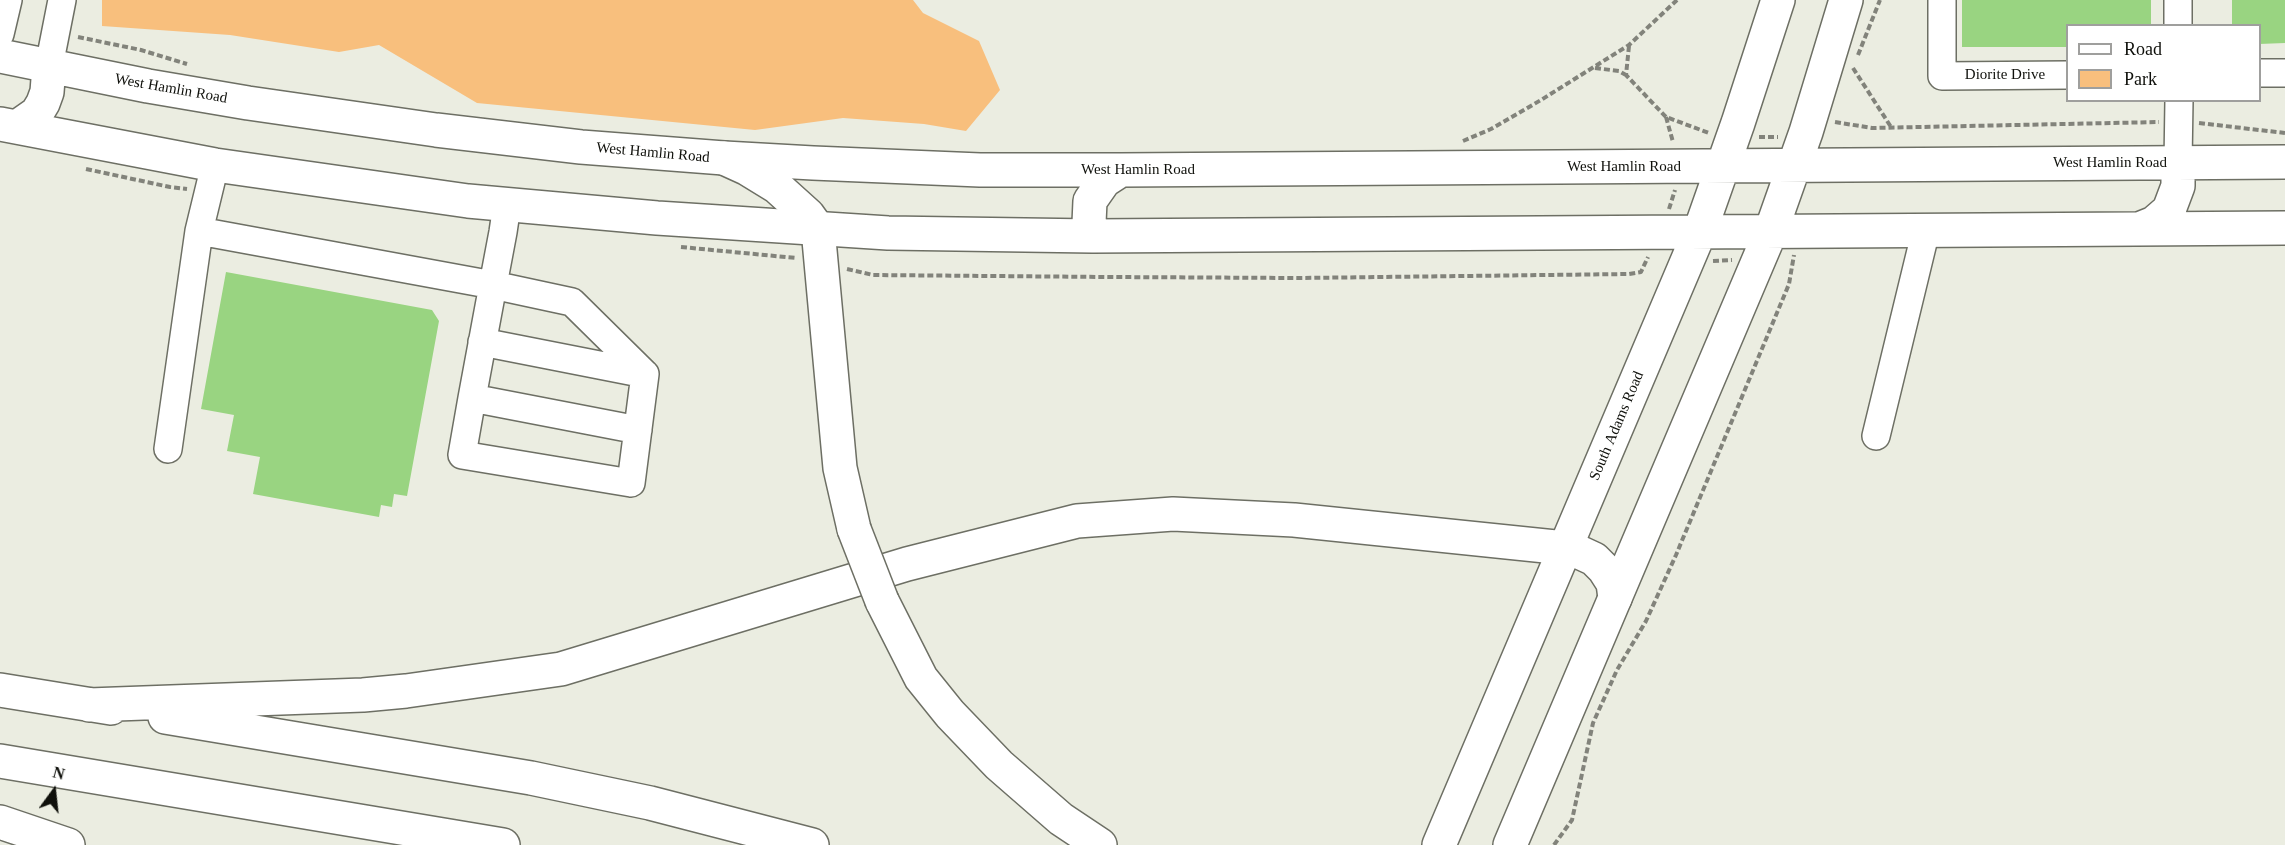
<!DOCTYPE html>
<html>
<head>
<meta charset="utf-8">
<style>
	body { margin:0 }
	#map { position:relative; width:2285px; height:845px; overflow:hidden; background:#ebede1; font-family:Georgia,serif }
	canvas { display:block }
	.legend { position:absolute; left:2066px; top:24px; width:195px; height:78px; box-sizing:border-box; background:#fff; border:2px solid #9f9f9d; margin:0; padding:8px 10px; list-style:none; font-size:18px; color:#0f100b }
	.legend li { display:flex; align-items:center; gap:12px; height:30px }
	.legend b { width:30px; border:2px solid #9f9f9d }
	.north { position:absolute; left:24px; top:761px; width:60px; height:60px; -webkit-text-stroke:4px #fff; paint-order:stroke; rotate:15deg; font-size:16px; font-weight:700; line-height:24px; text-align:center; color:#0f100b }
	.north::after { content:''; display:block; margin:auto; width:21px; height:27px; background:#0f100b; clip-path:polygon(50% 0,100% 100%,50% 72%,0 100%) }
</style>
</head>
<body>
<div id="map">
<canvas width="2285" height="845"></canvas>
<ul class="legend">
<li><b style="height:8px;background:#fff"></b>Road</li>
<li><b style="height:16px;background:#f8bf7d"></b>Park</li>
</ul>
<div class="north">N</div>
</div>
<script>
const ctx = document.querySelector('canvas').getContext('2d');
ctx.lineJoin = 'round';
function fill(path, color) {
  ctx.fillStyle = color;
  ctx.fill(path, 'evenodd');
}
function shape(rows) {
  const path = new Path2D();
  for (const r of rows) {
    path.moveTo(r[0], r[1]);
    for (let i = 2; i < r.length; i += 2) path.lineTo(r[i], r[i + 1]);
  }
  return path;
}
function stroke(path, color, width, dash) {
  ctx.strokeStyle = color;
  ctx.lineWidth = width;
  ctx.lineCap = dash ? 'butt' : 'round';
  ctx.setLineDash(dash || []);
  ctx.stroke(path);
}
function label(font, color, halo, rows, align = 'center') {
  ctx.font = font + ' Georgia,serif';
  ctx.lineWidth = 4.5;
  ctx.setLineDash([]);
  ctx.textBaseline = 'middle';
  ctx.strokeStyle = halo;
  ctx.fillStyle = color;
  for (const [text, x, y, turn = 0] of rows) {
    ctx.save();
    ctx.translate(x, y);
    ctx.rotate((+turn || 0) * Math.PI / 180);
    ctx.textAlign = isNaN(turn) ? turn : align;
    if (halo) ctx.strokeText(text, 0, 0);
    ctx.fillText(text, 0, 0);
    ctx.restore();
  }
}
fill(shape([
	[102,0,913,0,923,13,979,41,1000,90,966,131,924,124,843,118,755,130,477,103,379,45,339,52,230,35,102,26]
]), '#f8bf7d');
fill(shape([
	[1962,0,2151,0,2151,26,2067,26,2067,47,1962,47],
	[2232,0,2285,0,2285,43,2259,44,2259,26,2232,26],
	[226,272,432,310,439,321,407,496,394,494,392,507,381,505,379,517,253,494,260,457,227,451,234,415,201,409]
]), '#99d481');
const minor = shape([
	[1942,0,1942,76,2068,75],
	[2178,26,2178,0],
	[0,34,8,0],
	[49,66,62,0],
	[2260,73,2285,73],
	[2178,163,2179,100],
	[199,231,493,285,572,302,645,374,631,483,462,455,472,398,493,285,503,232,507,205],
	[482,342,645,374],
	[472,398,638,430],
	[1876,436,1926,230],
	[168,449,199,231,215,165]
]);
const major = shape([
	[0,56,148,86,248,103,436,130,581,147,724,158,813,163,980,170,1121,170,2285,162],
	[0,124,215,165,468,201,657,218,888,233,1093,236,2285,228],
	[17,127,37,113,43,103,47,92,49,66],
	[2139,229,2154,223,2169,210,2178,186,2178,163],
	[1093,236,1089,223,1090,201,1104,181,1121,170],
	[1439,845,1700,231,1738,123,1778,0],
	[1510,845,1771,231,1806,132,1846,0]
]);
const highway = shape([
	[724,158,746,168,777,187,808,215,818,229,840,468,854,529],
	[882,601,921,678,950,714,999,765,1061,819,1100,845],
	[0,690,111,708],
	[89,705,363,695,406,691,561,669,907,564,1077,521,1173,514,1294,520,1565,548,1581,553,1594,559,1604,569,1613,583,1615,598],
	[165,717,531,778,650,803,812,845],
	[0,761,503,845],
	[0,822,68,845]
]);
stroke(minor, '#6d6f64', 30);
stroke(major, '#6d6f64', 36);
stroke(highway, '#6d6f64', 36);
stroke(shape([
	[78,37,141,50,187,64],
	[1629,46,1626,75,1666,117,1709,133],
	[1858,55,1880,0],
	[1595,68,1619,71,1626,75],
	[1853,68,1891,127],
	[1666,117,1673,142],
	[1835,122,1872,128,2159,122],
	[2199,123,2285,133],
	[1759,137,1778,137],
	[1463,141,1491,129,1541,100,1629,45,1677,0],
	[86,169,170,187,187,189],
	[1669,209,1675,190],
	[681,247,796,258],
	[1713,261,1732,260],
	[847,269,873,275,1109,277,1299,278,1629,274,1641,272,1648,257],
	[1554,845,1572,820,1593,723,1617,670,1646,621,1676,555,1789,284,1794,255]
]), '#82837b', 4, [6, 3]);
stroke(minor, '#fff', 27);
stroke(major, '#fff', 33);
stroke(highway, '#fff', 33);
const highwayBridge = shape([
	[854,529,882,601]
]);
stroke(highwayBridge, '#6d6f64', 36, []);
stroke(highwayBridge, '#fff', 33);
label('15px', '#0f100b', '#fff', [
	["Diorite Drive",2005,75],
	["West Hamlin Road",171,89,10],
	["West Hamlin Road",653,153,5],
	["West Hamlin Road",2110,163],
	["West Hamlin Road",1624,167],
	["West Hamlin Road",1138,170],
	["South Adams Road",1617,426,-67]
]);
</script>
</body>
</html>
